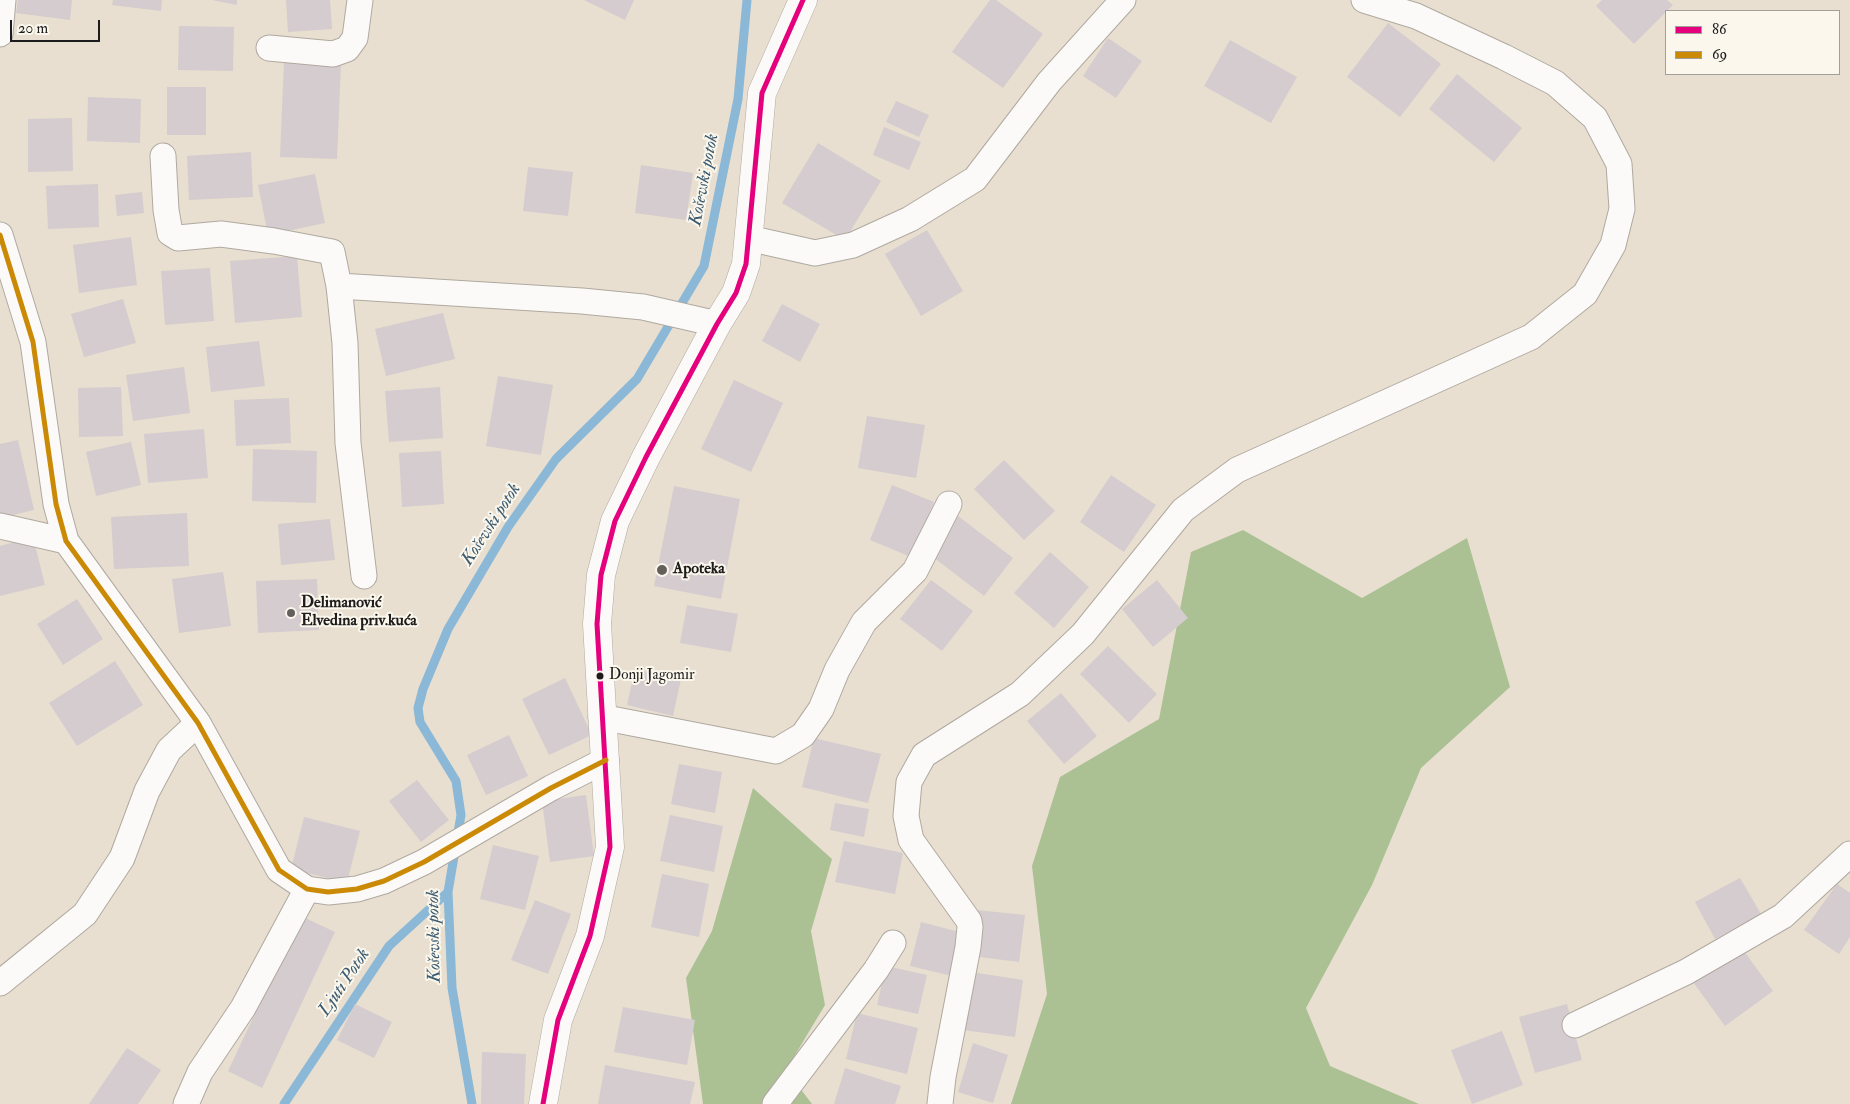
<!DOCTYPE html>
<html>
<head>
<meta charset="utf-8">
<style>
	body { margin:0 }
	#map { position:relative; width:1850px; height:1104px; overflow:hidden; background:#e8dfd0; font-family:"IM FELL Double Pica",serif }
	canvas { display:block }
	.legend { position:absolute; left:1665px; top:10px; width:175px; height:65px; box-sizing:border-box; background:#fbf7ec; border:1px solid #a29f99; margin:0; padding:6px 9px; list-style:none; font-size:15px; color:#1c1c1c }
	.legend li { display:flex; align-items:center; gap:10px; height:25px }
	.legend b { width:25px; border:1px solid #a29f99 }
	.scale { position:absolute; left:10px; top:20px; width:90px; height:22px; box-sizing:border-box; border:2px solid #1c1c1c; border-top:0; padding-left:6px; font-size:15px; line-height:18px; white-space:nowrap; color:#1c1c1c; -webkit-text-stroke:4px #fbf7ec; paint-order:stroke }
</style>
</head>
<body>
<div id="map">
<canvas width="1850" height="1104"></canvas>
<ul class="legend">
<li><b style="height:6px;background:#e5007d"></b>86</li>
<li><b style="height:6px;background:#cb8a06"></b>69</li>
</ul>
<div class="scale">20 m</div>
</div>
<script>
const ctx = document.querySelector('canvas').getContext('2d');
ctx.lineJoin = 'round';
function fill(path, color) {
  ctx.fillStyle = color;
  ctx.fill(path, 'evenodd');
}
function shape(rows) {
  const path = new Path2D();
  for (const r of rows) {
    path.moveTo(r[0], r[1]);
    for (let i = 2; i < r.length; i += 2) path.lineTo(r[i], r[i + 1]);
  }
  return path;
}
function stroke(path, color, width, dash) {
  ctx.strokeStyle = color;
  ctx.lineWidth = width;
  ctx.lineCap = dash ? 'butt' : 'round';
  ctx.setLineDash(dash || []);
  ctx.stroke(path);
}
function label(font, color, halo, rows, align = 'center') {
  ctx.font = font + ' "IM FELL Double Pica",serif';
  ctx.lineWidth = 4;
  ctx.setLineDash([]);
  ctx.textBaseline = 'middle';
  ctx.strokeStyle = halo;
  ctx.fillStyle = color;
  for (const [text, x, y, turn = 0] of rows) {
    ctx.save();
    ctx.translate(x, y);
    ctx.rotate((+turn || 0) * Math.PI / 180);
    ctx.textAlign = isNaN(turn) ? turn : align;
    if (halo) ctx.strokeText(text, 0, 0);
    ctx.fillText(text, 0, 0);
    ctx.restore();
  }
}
fill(shape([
	[1243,530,1362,598,1467,538,1510,687,1421,768,1372,885,1306,1008,1330,1066,1419,1104,1011,1104,1047,994,1032,866,1060,777,1159,719,1191,552],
	[753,788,832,859,811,931,825,1005,786,1070,812,1104,703,1104,686,978,712,931]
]), '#abc194');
stroke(shape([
	[284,1104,389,946,448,892],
	[472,1104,452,988,448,892,461,815,456,781,420,722,418,708,423,689,448,629,508,527,556,459,637,379,704,266,738,99,747,0]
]), '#8ab8d6', 9);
fill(shape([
	[18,0,72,0,70,20,16,13],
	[113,0,162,0,161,11,112,5],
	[212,0,237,0,237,5],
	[286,0,330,0,332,29,288,32],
	[584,0,634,0,625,20],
	[990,0,996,0,1043,34,1003,88,952,52],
	[1602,0,1667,0,1673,5,1634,44,1596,6],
	[1388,23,1441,64,1400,117,1347,77],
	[179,26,234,27,233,71,178,70],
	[1108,38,1142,61,1116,98,1083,76],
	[1230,40,1297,77,1271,123,1204,86],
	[284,61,341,63,337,159,280,157],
	[1457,74,1522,128,1494,162,1429,109],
	[167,87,206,87,206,135,167,135],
	[88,97,141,99,140,143,87,141],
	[896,101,929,115,919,137,886,122],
	[72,118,73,171,28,172,28,119],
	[884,127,921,142,909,170,873,155],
	[818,143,881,181,845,240,782,203],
	[251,152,253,197,189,200,187,156],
	[641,165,693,173,686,220,635,213],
	[528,167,573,172,568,216,523,211],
	[315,174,325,223,268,235,258,185],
	[98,184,99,227,48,229,46,186],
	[142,192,144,213,117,216,115,195],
	[927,230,963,291,921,316,885,254],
	[131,237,137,285,79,293,73,245],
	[297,256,302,317,235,323,230,261],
	[210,268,214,321,165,325,161,271],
	[123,299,136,343,84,357,71,314],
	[782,304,820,324,800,362,762,341],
	[443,313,455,359,386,376,375,329],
	[259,341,265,386,211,392,206,347],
	[184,367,190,413,133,421,126,375],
	[498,376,553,385,541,455,486,446],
	[734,380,783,403,751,472,701,449],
	[121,387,123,436,79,437,78,388],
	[440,387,443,438,389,442,385,391],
	[289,398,291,443,236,446,234,400],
	[867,416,925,425,916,478,858,468],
	[204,429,208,478,148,483,144,434],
	[18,440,34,510,0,518,0,444],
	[131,442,141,485,96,496,86,452],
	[253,449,317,451,316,503,252,501],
	[441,451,444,504,402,507,399,453],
	[1004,460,1055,511,1024,540,974,489],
	[1111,475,1156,505,1124,552,1080,522],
	[892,485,934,502,911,557,870,540],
	[674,486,740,499,721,599,654,586],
	[187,513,189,566,114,569,111,517],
	[958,516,1013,558,984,596,929,554],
	[330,519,335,560,281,565,278,524],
	[33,537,45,585,0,596,0,546],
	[1050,552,1089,587,1054,628,1014,593],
	[223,572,231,626,179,633,172,579],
	[317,579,319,630,258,633,256,581],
	[931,580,973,611,942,651,900,619],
	[1157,580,1188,618,1153,647,1122,609],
	[77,599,103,639,63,665,37,624],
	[687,605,738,614,731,652,680,643],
	[1108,646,1157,694,1129,723,1080,674],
	[115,661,143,705,77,746,49,703],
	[635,669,681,679,673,716,627,705],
	[565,678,592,735,549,755,522,699],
	[1061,693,1097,736,1064,764,1027,721],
	[509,735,528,776,486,795,467,755],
	[814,738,881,754,868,803,802,787],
	[679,764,722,772,715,813,671,804],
	[417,780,449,820,421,842,389,801],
	[586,795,594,856,550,862,542,801],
	[835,803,869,809,864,837,830,830],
	[670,815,723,826,714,872,660,861],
	[304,817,360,831,347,883,291,869],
	[844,841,903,853,895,894,835,882],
	[493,845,539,856,525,910,480,899],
	[662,874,709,884,699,937,651,927],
	[1740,878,1761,914,1715,939,1695,902],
	[1837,884,1850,893,1850,937,1839,954,1804,930],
	[535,900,571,914,548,974,511,960],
	[977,910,1025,915,1019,962,972,956],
	[301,916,335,932,262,1088,228,1071],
	[921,922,967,934,956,977,910,966],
	[1741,947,1773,991,1725,1026,1693,982],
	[886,966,927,975,918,1014,877,1005],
	[971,972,1023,980,1015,1037,963,1030],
	[355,1004,392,1022,374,1058,337,1040],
	[1567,1004,1582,1060,1535,1073,1519,1017],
	[623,1007,695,1020,687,1065,614,1052],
	[857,1013,918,1028,907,1074,846,1059],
	[1502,1031,1523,1085,1472,1104,1451,1050],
	[973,1043,1008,1055,993,1103,958,1092],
	[127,1048,161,1070,138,1104,89,1104],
	[482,1052,526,1054,524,1104,481,1104],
	[605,1065,695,1082,690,1104,598,1104],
	[845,1068,901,1086,895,1104,834,1104]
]), '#d4ccce');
const minor = shape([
	[0,34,3,0],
	[269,48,333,54,347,49,355,38,360,0],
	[163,156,166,210,170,233,178,238,221,234,274,241,332,252,339,286,582,301,643,307,717,324],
	[0,235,33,342,56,504,66,541,198,723,279,870,307,889,328,892,357,889,384,881,424,862,551,788,606,760],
	[748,238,815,253,853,245,910,219,975,179,1049,82,1123,0],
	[339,286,345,343,348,443,364,576],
	[0,526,66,541],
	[601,717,776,751,803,735,821,709,837,670,864,622,915,571,949,504],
	[0,983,85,914,122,858,147,791,169,750,198,723],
	[1575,1025,1686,972,1783,916,1850,854],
	[186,1104,200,1072,243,1008,307,889],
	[775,1104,876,970,893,943],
	[940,1104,943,1077,968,947,970,927,969,921,911,840,906,816,909,782,924,755,1020,694,1083,634,1183,510,1237,470,1531,337,1585,294,1613,245,1622,209,1619,164,1595,118,1555,83,1504,57,1416,16,1364,0]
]);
const tertiary = shape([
	[543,1104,558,1020,590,936,610,847,597,624,601,575,615,521,646,457,717,324,736,293,746,264,762,93,803,0]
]);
stroke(minor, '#afa9a0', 27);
stroke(tertiary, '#afa9a0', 29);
stroke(minor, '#fcfaf8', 25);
stroke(tertiary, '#fcfaf8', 28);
stroke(shape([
	[543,1104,558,1020,590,936,610,847,597,624,601,575,615,521,646,457,717,324,736,293,746,264,762,93,803,0]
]), '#e5007d', 5);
stroke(shape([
	[0,235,33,342,56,504,66,541,198,723,279,870,307,889,328,892,357,889,384,881,424,862,551,788,606,760]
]), '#cb8a06', 5);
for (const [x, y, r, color] of [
	[662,570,6,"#63605b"],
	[291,613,5,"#63605b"],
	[600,676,4.5,"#1c1c1c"]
]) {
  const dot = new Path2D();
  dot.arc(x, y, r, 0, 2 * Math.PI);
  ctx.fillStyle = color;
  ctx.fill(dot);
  stroke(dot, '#fbf7ec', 2);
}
label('15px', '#1c1c1c', '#fbf7ec', [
	["Donji Jagomir",609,676]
], 'left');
label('bold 16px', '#1c1c1c', '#fbf7ec', [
	["Apoteka",673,570],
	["Delimanović",301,604],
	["Elvedina priv.kuća",301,622]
], 'left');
label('italic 18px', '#3c5b71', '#fbf7ec', [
	["Koševski potok",705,180,-79],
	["Koševski potok",492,525,-57],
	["Koševski potok",435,936,-91],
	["Ljuti Potok",345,983,-56]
]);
</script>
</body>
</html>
